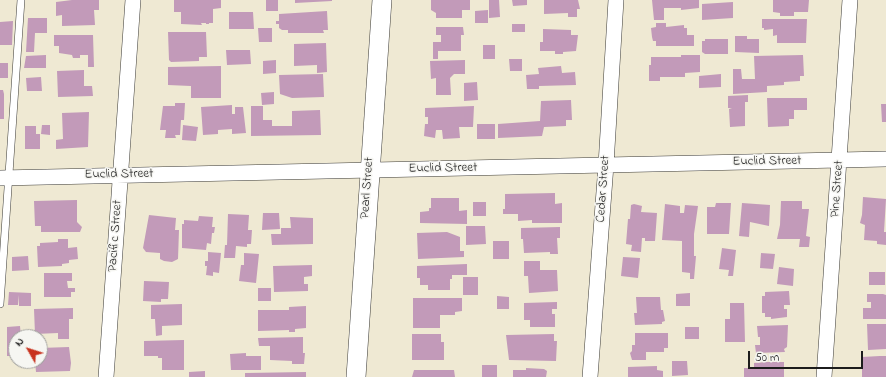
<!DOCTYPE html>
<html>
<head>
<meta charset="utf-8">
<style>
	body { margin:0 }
	#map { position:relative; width:886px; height:377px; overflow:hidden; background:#efe9d3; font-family:"Indie Flower",sans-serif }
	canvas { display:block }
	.north { position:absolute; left:8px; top:329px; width:40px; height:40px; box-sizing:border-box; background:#f6f6f2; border:1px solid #9f9f9c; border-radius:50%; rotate:309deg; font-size:11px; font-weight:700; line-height:16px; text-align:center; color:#1c1c1c }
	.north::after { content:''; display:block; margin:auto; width:14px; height:18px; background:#c8321e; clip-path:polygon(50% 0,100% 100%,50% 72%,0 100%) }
	.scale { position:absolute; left:748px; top:351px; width:115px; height:18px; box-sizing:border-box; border:2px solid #1c1c1c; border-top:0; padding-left:5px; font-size:12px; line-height:14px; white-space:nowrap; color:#1c1c1c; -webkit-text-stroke:3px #f6f6f2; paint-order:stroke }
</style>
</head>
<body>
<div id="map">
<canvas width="886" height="377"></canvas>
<div class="north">N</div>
<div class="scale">50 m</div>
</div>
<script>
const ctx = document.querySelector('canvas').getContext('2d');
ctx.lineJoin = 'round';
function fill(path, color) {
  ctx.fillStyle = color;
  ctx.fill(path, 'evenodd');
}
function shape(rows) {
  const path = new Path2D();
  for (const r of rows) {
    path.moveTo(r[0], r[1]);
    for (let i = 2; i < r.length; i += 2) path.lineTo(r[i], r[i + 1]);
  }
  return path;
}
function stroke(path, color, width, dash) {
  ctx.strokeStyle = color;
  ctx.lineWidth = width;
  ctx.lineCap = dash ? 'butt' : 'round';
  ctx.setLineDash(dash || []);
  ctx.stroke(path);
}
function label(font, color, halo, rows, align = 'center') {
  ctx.font = font + ' "Indie Flower",sans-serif';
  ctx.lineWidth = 3;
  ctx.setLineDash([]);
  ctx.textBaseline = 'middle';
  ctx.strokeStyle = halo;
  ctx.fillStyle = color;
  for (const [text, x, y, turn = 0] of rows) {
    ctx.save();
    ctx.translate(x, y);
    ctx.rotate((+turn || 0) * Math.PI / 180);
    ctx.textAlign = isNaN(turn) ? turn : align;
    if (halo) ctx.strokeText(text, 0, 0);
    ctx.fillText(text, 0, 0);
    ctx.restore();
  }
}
fill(shape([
	[72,0,99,0,99,10,94,10,95,25,62,26,62,15,56,16,56,2],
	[174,0,221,0,221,8,213,9,213,23,209,23,209,24,206,24,206,23,201,23,202,25,181,24,181,12,174,12],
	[266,0,278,0,278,11,266,11],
	[295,0,332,0,332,1,295,3],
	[431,0,470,0,470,10,462,10,462,18,436,18,436,13,431,10],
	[489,0,499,0,500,17,489,18],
	[512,0,527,0,527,5,513,6],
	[544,0,578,0,580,9,577,9,577,17,568,17,568,13,544,14],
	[652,0,699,0,699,8,681,10,681,8,664,8,664,20,654,20],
	[773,0,809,0,808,12,794,12,794,16,780,16,780,13,773,12],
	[733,2,733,18,702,20,702,4],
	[488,10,488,23,475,23,475,11],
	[327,11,328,30,323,30,324,33,288,33,288,30,282,30,279,28,279,24,276,24,276,21,279,21,279,14],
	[229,12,253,12,254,29,229,29],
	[28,18,47,18,47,33,35,33,34,52,26,52],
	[762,19,807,19,806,43,777,43,777,35,773,36,773,29,764,30,764,28,762,28],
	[13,21,12,45,0,45,0,22],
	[656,23,666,23,666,27,684,25,684,28,687,28,687,35,694,35,694,46,656,46,656,41,653,41,652,37,651,28,656,27],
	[512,24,525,24,525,32,512,32],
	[436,27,463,27,464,35,461,35,461,51,438,51,438,59,433,59,433,42,441,42,441,35,436,35],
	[258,28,272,28,272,42,259,42],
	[543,29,571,30,571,35,578,35,576,51,563,52,563,54,555,54,555,51,540,51,540,42,543,42],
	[168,32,206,32,207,57,199,57,199,61,171,62,169,60],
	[54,35,93,35,94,67,88,67,88,55,80,55,80,58,73,58,72,55,59,53,59,46,54,46],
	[735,36,747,36,747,39,759,39,759,53,735,52],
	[705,39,728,39,728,54,705,54,702,52,702,41,705,41],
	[326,43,327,72,317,73,317,65,294,66,294,44],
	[483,45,495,45,495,59,483,59],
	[226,50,250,50,251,64,227,65],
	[46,55,46,68,24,68,26,56],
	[681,55,700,55,700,72,685,73,685,77,660,77,660,81,649,81,649,65,651,65,651,57,681,57],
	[803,55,804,76,800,76,800,81,784,82,784,85,767,86,767,92,733,94,733,69,741,69,742,79,755,79,754,56],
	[509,59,522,59,522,71,510,71],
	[276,60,276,73,263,74,263,61],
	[465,60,465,74,454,74,450,78,451,95,436,95,436,78,431,79,430,61],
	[0,63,8,63,8,78,0,78],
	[221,66,221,98,191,98,191,86,168,85,168,67],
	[561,66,562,73,575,72,576,85,539,86,539,89,527,89,526,75,539,74,538,68],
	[84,70,84,86,92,86,93,96,58,97,57,71],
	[323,74,324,97,292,98,280,94,279,75],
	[721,74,721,87,699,88,699,76],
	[41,77,42,91,27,91,26,78],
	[477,82,478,100,464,101,464,83],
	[0,90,3,90,4,94,4,119,0,119],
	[274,92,274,104,262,105,261,93],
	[748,95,748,102,745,102,745,126,730,127,729,109,732,108,728,108,728,96],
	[767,98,807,98,807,110,794,110,794,119,789,119,789,126,768,127],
	[571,100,572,120,566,120,566,126,544,127,542,136,498,138,498,124,540,121,541,101],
	[175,103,185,103,184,120,181,120,180,135,175,135,176,138,165,138,166,130,160,130,163,106,175,106],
	[881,104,886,104,886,122,882,122],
	[232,105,232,114,235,114,235,107,243,107,246,133,232,134,232,129,218,130,218,134,203,135,201,107],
	[251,106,263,106,263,120,272,120,272,126,292,126,292,111,320,110,321,135,251,136],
	[474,106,473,127,459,127,460,138,443,139,442,130,436,130,435,138,424,136,425,124,428,124,428,117,425,117,425,108],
	[89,112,88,147,56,149,56,140,63,139,62,113],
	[477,124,495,124,495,139,477,139],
	[42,125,50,125,50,135,41,134],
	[183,125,198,127,196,141,182,140],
	[25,126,36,126,36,134,40,134,40,149,25,149],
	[555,193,555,204,562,203,562,223,532,223,532,220,518,221,518,214,503,214,503,209,505,209,505,194],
	[863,197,886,199,884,232,886,232,886,245,877,244,877,241,864,240,865,225,860,223,862,215],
	[431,198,459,198,459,211,467,210,467,224,420,223,420,212,429,211,429,208,431,208],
	[77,200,77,222,82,227,80,232,41,232,41,226,35,226,34,201],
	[781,201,802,201,802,209,809,209,806,236,810,237,809,247,799,247,800,239,777,239,780,225],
	[473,202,486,202,486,216,473,216],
	[716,203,731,203,729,234,707,234,707,207,715,207],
	[742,203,770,205,769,226,750,222,749,237,739,236],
	[634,204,642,206,641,212,657,213,655,241,645,241,645,238,642,238,641,252,631,251,632,245,626,244,628,219,630,219,631,205],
	[665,204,680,206,680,213,684,213,685,205,698,206,694,234,694,256,696,256,694,279,690,279,690,273,682,272,682,241,662,240],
	[263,213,279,213,280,229,262,230],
	[228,214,249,215,248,230,252,230,251,244,247,244,247,247,236,246,235,258,224,258,225,245,227,245],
	[149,215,176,218,175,230,179,230,178,259,172,262,164,261,160,259,160,253,146,252,143,248],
	[199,216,213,217,212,227,215,227,214,233,212,233,211,244,207,243,206,250,182,248,182,224,184,224,184,220,198,221],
	[290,217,313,218,313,244,272,245,271,234,281,234,281,228,291,228],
	[466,226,485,226,486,244,466,245],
	[560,227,560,238,557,238,558,254,550,254,550,252,524,253,523,239,521,239,521,228],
	[447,232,460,237,460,251,464,251,464,257,418,259,417,233],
	[58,239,68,239,68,248,77,247,78,259,69,260,69,263,62,264,62,266,38,267,37,246,40,246,40,243,58,242],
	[493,241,509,241,509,259,493,259],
	[722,248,736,250,733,276,728,276,729,270,719,269],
	[208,252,221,253,219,273,213,272,213,276,206,275,207,266,205,266,205,261,208,261],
	[244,253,259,254,256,283,239,281,241,265,244,265],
	[761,253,775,254,773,269,760,268],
	[28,256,29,270,12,271,12,257],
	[623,257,640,258,638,278,621,276],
	[524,261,540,261,540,270,557,270,558,291,529,293,528,276,524,276],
	[467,264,467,275,452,275,452,279,450,279,450,290,428,290,428,285,420,285,420,278,417,278,417,266],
	[312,265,312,276,304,277,304,284,308,284,308,291,274,292,273,266],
	[779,267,794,269,793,286,777,284],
	[869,272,885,272,885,285,869,285],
	[44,273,72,273,72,281,67,281,68,288,75,288,75,292,71,292,71,297,44,297],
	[463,277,478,277,478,295,463,295],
	[144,281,169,282,168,299,161,299,161,302,143,301],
	[258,288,271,288,271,301,258,301],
	[789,291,790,305,784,305,784,309,787,309,787,317,771,319,771,317,765,317,765,313,762,313,762,296,765,296,765,292],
	[9,292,31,293,31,306,19,306,19,295,18,305,8,305],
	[690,293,690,306,676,306,676,294],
	[867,294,883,294,886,295,886,319,863,319,863,308,871,308,871,302,867,302],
	[497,296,509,297,509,309,497,309],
	[636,297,660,297,661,310,663,310,665,321,662,322,662,324,635,325,634,313,637,313],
	[413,298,462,298,462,311,455,312,455,315,440,315,440,328,413,328],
	[557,302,557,309,552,309,552,314,555,314,555,327,530,327,530,320,524,320,524,303],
	[730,303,744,303,745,342,725,342,725,319,730,319],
	[182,304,182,325,162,326,162,335,156,336,155,319,151,319,151,305],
	[306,306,306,328,295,329,295,332,289,332,289,330,258,331,258,310,289,310,289,307],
	[73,308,73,319,69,319,69,339,58,339,58,333,35,334,34,309],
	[867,324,886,324,886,349,868,350],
	[788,325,787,347,784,349,785,352,756,353,755,345,760,345,760,337,758,337,757,326],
	[20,326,21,337,16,337,16,356,7,356,7,327],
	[685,327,699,327,699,339,685,339],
	[635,333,668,333,668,348,664,348,664,352,646,352,646,360,632,360,630,353,632,351,632,345,635,345],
	[412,334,441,334,441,342,444,342,444,360,412,360],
	[554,334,554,341,557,341,556,361,509,360,506,335],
	[303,337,303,353,305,353,304,364,292,364,292,361,270,360,270,346,259,346,258,338],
	[184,340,184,370,162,370,162,358,158,358,158,356,144,356,144,341],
	[69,347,71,363,70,371,36,372,35,361,40,361,40,348],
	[246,353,246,356,261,356,261,370,231,370,230,354],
	[880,356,886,356,886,377,862,377,862,357],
	[672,361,687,361,688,375,672,376],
	[767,362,784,362,784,377,744,377,744,368,754,368,754,363],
	[482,365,497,365,497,377,482,377],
	[657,366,657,370,663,371,663,377,628,377,628,367],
	[526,368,544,369,547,371,546,377,513,377,513,370,526,370],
	[414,370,454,370,455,377,412,377],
	[205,371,205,377,189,377,189,372],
	[306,372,306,377,245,377,245,373]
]), '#c29ab9');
const service = shape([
	[0,304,21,0]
]);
const minor = shape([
	[0,178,886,159],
	[106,377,133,0],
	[590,377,606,165,616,0],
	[824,377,850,0]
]);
const tertiary = shape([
	[356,377,382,0]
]);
stroke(service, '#3c3b37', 8);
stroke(minor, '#3c3b37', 16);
stroke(tertiary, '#3c3b37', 20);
stroke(service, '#fff', 7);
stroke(minor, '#fff', 15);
stroke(tertiary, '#fff', 19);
label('13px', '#1c1c1c', '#f6f6f2', [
	["Euclid Street",767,162,-1],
	["Euclid Street",443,169,-1],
	["Euclid Street",119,175,-1],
	["Pearl Street",368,188,-86],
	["Cedar Street",604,189,-86],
	["Pine Street",838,189,-86],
	["Pacific Street",116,236,-86]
]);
</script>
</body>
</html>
